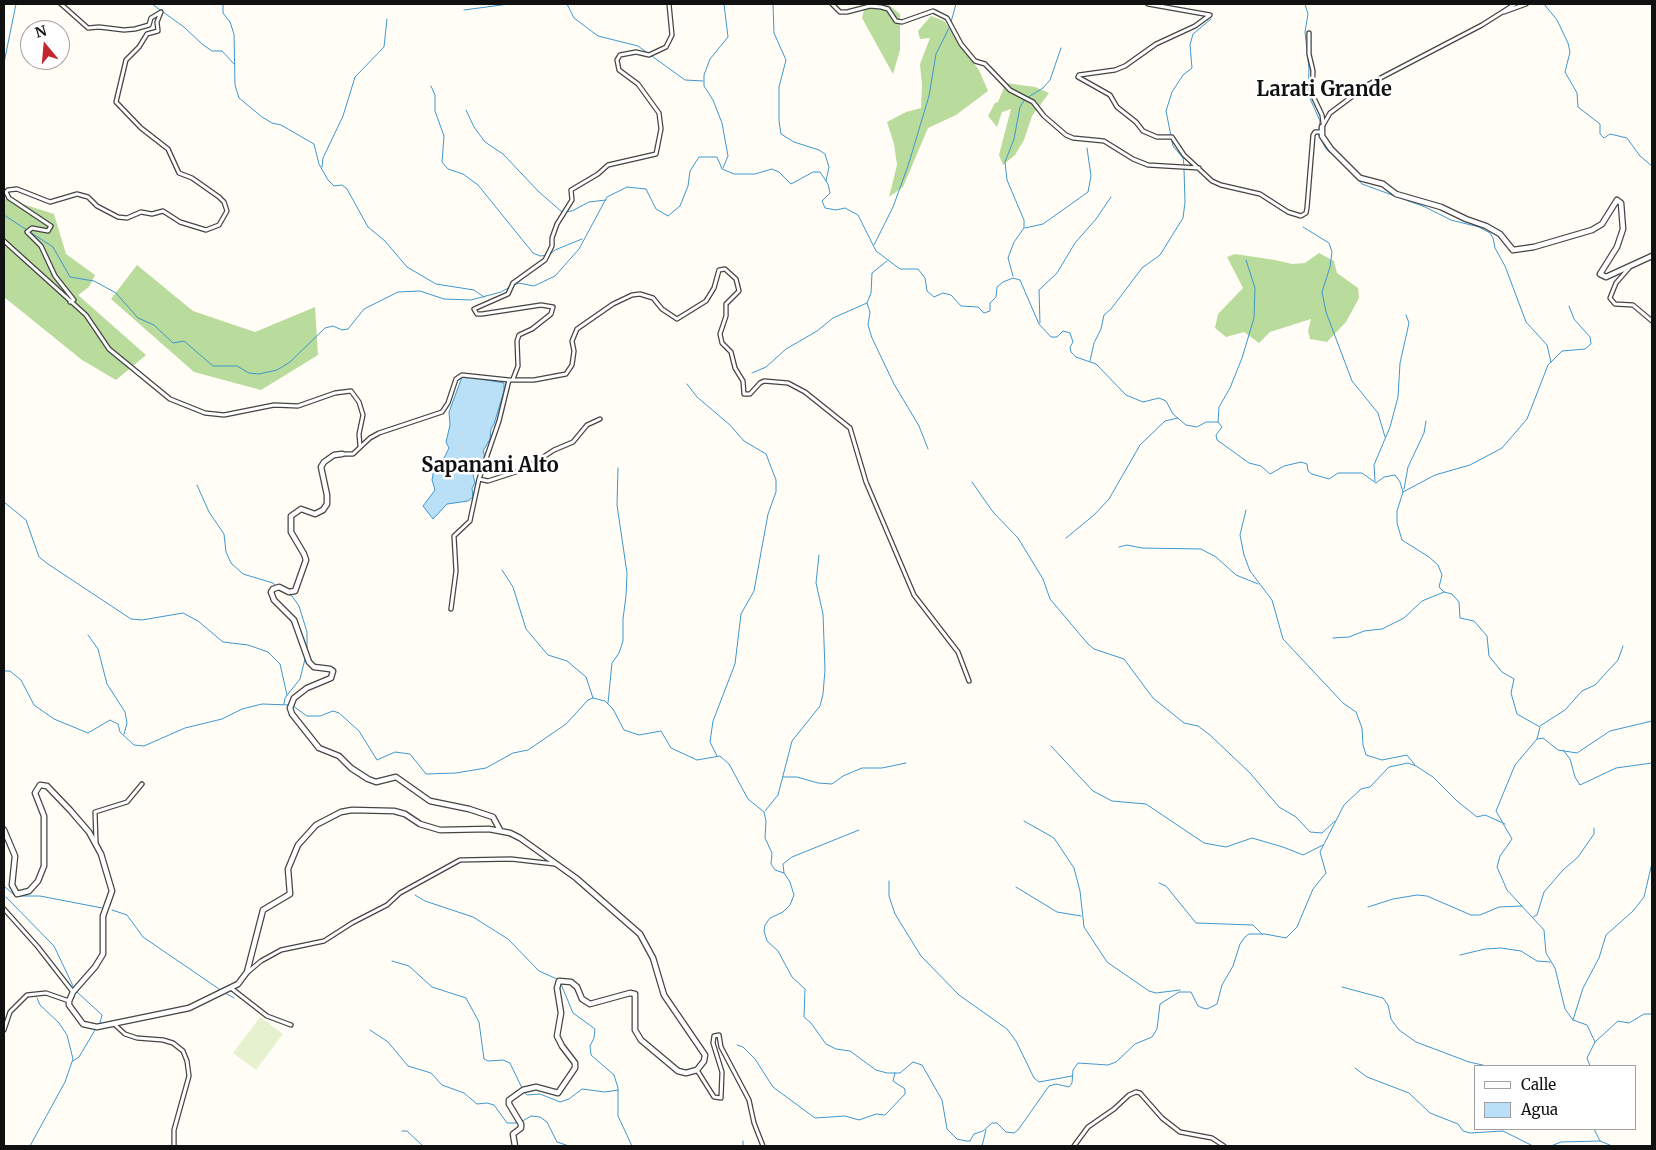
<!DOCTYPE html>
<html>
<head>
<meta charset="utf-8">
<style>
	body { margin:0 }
	#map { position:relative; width:1656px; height:1150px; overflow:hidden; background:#fffdf5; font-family:Merriweather,serif }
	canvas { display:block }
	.frame { position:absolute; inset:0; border:5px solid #111; pointer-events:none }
	.legend { position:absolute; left:1474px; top:1065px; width:162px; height:65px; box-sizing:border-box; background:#fff; border:1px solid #a0a0a0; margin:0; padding:6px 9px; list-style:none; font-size:15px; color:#111 }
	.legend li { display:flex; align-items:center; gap:10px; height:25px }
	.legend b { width:25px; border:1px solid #a0a0a0 }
	.north { position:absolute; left:20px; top:20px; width:50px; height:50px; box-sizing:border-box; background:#fff; border:1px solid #a0a0a0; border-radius:50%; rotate:343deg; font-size:14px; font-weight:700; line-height:20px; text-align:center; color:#111 }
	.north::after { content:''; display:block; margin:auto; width:18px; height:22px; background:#c4262e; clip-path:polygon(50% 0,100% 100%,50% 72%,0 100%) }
</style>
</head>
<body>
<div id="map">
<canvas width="1656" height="1150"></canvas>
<div class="frame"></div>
<ul class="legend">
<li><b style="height:6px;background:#fff"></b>Calle</li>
<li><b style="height:14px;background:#b9e0f7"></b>Agua</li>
</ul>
<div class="north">N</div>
</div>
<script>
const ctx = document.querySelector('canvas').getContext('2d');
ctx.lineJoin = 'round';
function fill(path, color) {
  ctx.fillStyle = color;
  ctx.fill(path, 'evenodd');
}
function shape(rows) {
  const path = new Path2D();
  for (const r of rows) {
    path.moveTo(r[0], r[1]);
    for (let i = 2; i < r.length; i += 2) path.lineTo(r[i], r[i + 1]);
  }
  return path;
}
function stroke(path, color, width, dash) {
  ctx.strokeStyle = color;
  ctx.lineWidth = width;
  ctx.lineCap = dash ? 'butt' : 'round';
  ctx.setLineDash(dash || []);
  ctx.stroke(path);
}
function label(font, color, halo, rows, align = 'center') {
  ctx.font = font + ' Merriweather,serif';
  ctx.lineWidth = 5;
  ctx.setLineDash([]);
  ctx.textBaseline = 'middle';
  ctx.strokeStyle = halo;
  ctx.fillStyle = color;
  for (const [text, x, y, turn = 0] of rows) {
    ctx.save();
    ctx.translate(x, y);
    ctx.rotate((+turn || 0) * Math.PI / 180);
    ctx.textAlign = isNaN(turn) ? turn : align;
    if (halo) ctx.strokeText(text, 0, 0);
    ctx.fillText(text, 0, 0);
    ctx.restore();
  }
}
fill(shape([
	[870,4,888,4,900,14,900,50,893,74,862,18,865,6],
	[931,16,944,21,979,70,988,91,956,115,928,128,903,187,889,197,897,165,894,144,887,122,906,112,921,108,922,86,920,64,930,38,920,39,918,31],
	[1006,83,1035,87,1049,93,1032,116,1024,140,1015,155,1003,165,999,155,1011,109,1002,112,997,127,988,116,995,103,998,102],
	[4,198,54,214,66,254,95,275,89,287,78,295,146,355,116,380,82,360,4,297],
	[1319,253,1334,261,1337,273,1358,288,1359,298,1346,322,1327,342,1310,339,1308,331,1311,319,1270,332,1259,343,1244,332,1226,337,1215,328,1218,314,1243,288,1227,257,1235,254,1275,260,1292,264,1305,263],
	[137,265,193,311,255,332,315,307,318,355,261,390,194,372,111,299]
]), '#b9dc9c');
fill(shape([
	[260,1017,283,1034,256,1070,233,1053]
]), '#e6f2cf');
const water = shape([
	[465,376,504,383,504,391,494,424,491,429,490,439,483,451,485,457,472,470,475,483,472,488,473,497,468,501,447,504,433,519,423,506,435,490,432,480,434,469,444,458,449,448,446,442,450,425,449,412,462,377,465,376]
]);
fill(water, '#b9e0f7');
stroke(water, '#3f96cf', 1);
stroke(shape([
	[152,4,184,27,202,44,212,51,222,51,234,64],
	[223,4,223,13,230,22,234,34,235,85,239,98,262,117,272,123,281,125,314,144,319,164,328,180,334,186,342,185,347,189,368,227,385,241,407,267,436,284,474,290,484,297],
	[567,4,574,18,598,36,638,46,685,80,703,81],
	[773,4,774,33,786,60,779,87,779,121,781,134,794,142,819,150,825,154,829,167,826,181],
	[1305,4,1308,14,1305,32,1309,69,1308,94,1320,121,1319,130],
	[1544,4,1557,20,1568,43,1570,52,1565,72,1577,93,1578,107,1600,124,1600,134,1604,138,1610,134,1627,138,1640,156,1652,166],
	[464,10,509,4],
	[951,22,956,4],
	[4,63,16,4],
	[431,86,435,95,435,111,444,136,442,162,448,169,463,174,478,185,533,253,540,256,549,255,555,250,582,239],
	[466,110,474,127,485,142,503,154,539,192,562,212,572,211,589,202,606,200],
	[1318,134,1326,149,1344,164],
	[1184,165,1183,158,1173,146,1166,111,1172,92,1183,75,1192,68,1190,45,1193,34,1211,19],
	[322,167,323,158,343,116,355,77,384,47,387,19],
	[723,168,728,156,722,123,713,100,704,86,704,75,710,59,728,37,724,4],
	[1352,173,1362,184,1425,207,1451,220,1479,227,1490,233,1493,238,1495,248,1505,266,1526,322,1547,345,1551,362],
	[4,215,53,247,70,277,94,281,116,293,138,318,154,325,173,343,184,341,213,366,237,366,249,373,259,374,277,370,290,362,325,328,333,326,342,330,348,329,364,309,398,292,420,291,444,299,471,300,501,292,510,287],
	[1303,227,1329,243,1332,252,1330,267,1322,292,1326,312,1352,381,1378,413,1385,437],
	[1025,228,1043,224,1088,192,1091,176,1087,148],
	[874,245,893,207,908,166,929,96,936,54,950,26],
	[1013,276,1008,258,1014,242,1024,228,1024,220,1007,180,1005,162,1014,139,1020,107,1025,99,1043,88,1050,80,1061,48],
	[514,285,519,283,534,286,555,276,579,249,607,197,627,187,646,189,656,209,668,216,680,206,688,186,690,171,699,157,717,157,722,169,734,174,755,174,772,169,779,172,791,184,813,172,820,172,828,184,830,193,822,201,825,208,836,210,845,208,858,215,876,251,900,269,918,269,925,278,927,291,934,297,943,293,951,295,961,306,978,307,984,313,990,311,990,303,996,297,997,287,1003,282,1013,278,1020,280,1039,324,1051,337,1057,337,1063,331,1070,333,1073,342,1070,347,1071,352,1076,357,1096,364,1126,395,1143,402,1159,398,1166,401,1173,414,1186,425,1197,427,1206,422,1218,422,1222,427,1216,435,1217,440,1249,463,1261,466,1270,474,1284,466,1301,462,1307,464,1308,471,1312,474,1329,479,1338,473,1362,473,1376,483,1384,477,1395,475,1400,482,1403,492,1397,511,1397,523,1402,540,1429,557,1438,565,1442,575,1439,587,1444,592,1452,594,1459,602,1460,618,1474,621,1487,636,1489,656,1502,672,1514,679,1511,693,1517,714,1540,727,1537,739,1515,765,1496,811,1512,839,1500,856,1497,867,1507,890,1544,930,1546,953,1555,968,1565,1009,1573,1020,1587,1025,1595,1042,1587,1058,1590,1066],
	[867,303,870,312,868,325,872,338,894,384,919,426,928,449],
	[1040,323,1039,290,1057,273,1075,243,1096,219,1111,197],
	[1090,361,1094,343,1101,329,1104,315,1111,309,1142,268,1160,255,1183,218,1185,202,1184,169],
	[752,373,766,367,786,349,817,331,833,318,867,303,871,293,872,273,887,261],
	[687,384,697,397,730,425,744,441,766,454,776,480,776,492,768,514,754,591,741,614,735,664,713,721,710,742,717,756],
	[1218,422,1219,407,1230,388,1242,358,1254,318,1255,288,1246,260],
	[1375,481,1374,465,1390,427,1398,397,1400,363,1409,323,1406,315],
	[972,482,993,512,1018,538,1043,579,1050,599,1088,644,1094,649,1124,659,1153,698,1184,723,1198,726,1210,735,1250,773,1279,807,1296,817,1310,832,1322,833,1335,821],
	[197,485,209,512,224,534,226,552,231,563,243,574,273,583,276,587],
	[1404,489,1408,467,1424,433,1426,421],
	[1403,492,1435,475,1470,465,1502,448,1527,419,1548,365,1562,351,1585,349,1591,344,1590,337,1574,319,1569,306],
	[4,502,26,520,39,557,48,564,131,619,142,620,183,613,198,621,223,642,248,645,268,652,280,664,287,695],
	[1246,510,1240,535,1244,555,1250,571,1272,600,1283,639,1343,703,1356,712,1362,728,1363,745,1366,755,1382,760,1407,755,1415,765],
	[1066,538,1094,515,1109,499,1140,445,1165,421,1178,418],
	[1119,547,1127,545,1142,548,1201,549,1216,557,1236,575,1258,584],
	[502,570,513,587,526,629,548,655,567,661,586,677,593,698],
	[278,590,292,596,299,606,307,632,307,651],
	[88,635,98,649,107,684,125,712,127,723,124,734],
	[1333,638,1349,637,1364,631,1382,629,1404,618,1422,601,1444,592],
	[4,671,10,671,21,680,34,705,54,719,88,733,110,720,118,724,120,732,134,745,144,746,185,728,222,719,242,709,262,704,289,705],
	[608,703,612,663,619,653,623,641,623,619,626,596,627,573,617,505,618,468],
	[284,704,285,698,300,679,305,659],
	[293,706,307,716,320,716,333,711,339,713,359,731,377,760,395,752,410,754,426,774,456,773,486,768,513,753,528,750,566,724,588,700,593,698,605,701,613,709,624,730,639,735,661,731,671,748,697,760,720,756,729,764,748,799,764,812,766,821,765,838,772,853,771,864,775,870,784,873,790,882,794,895,790,905,783,912,770,918,765,925,764,931,767,941,778,951,792,977,805,989,804,1017,811,1023,826,1044,836,1049,850,1051,876,1070,887,1073,900,1073,913,1062,922,1065,942,1100,947,1129,957,1139,966,1141,970,1141,974,1134,983,1131,992,1123,997,1123,1006,1132,1014,1133,1018,1130,1049,1086,1056,1084,1069,1087,1072,1083,1073,1070,1078,1063,1108,1065,1116,1062,1135,1044,1152,1037,1157,1029,1160,1004,1179,992,1191,992,1198,1006,1203,1008,1207,1009,1217,1004,1222,985,1233,966,1240,944,1245,937,1249,934,1265,934,1286,938,1297,927,1313,889,1326,873,1320,852,1344,805,1361,789,1370,787,1389,767,1408,763,1416,766,1433,777,1457,801,1477,817,1485,815,1505,824],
	[1540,726,1565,710,1582,691,1595,685,1618,660,1623,646],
	[1537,739,1543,738,1558,750,1577,753,1610,731,1652,721],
	[1051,746,1093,791,1112,801,1146,804,1204,843,1226,847,1252,838,1283,847,1303,855,1323,845],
	[1563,750,1570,759,1575,777,1580,785,1616,768,1652,763],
	[783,777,797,777,818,783,832,784,843,776,862,768,882,768,906,763],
	[765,811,778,795,792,741,820,706,823,694,825,670,823,614,816,583,819,555],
	[1024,821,1054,838,1074,868,1080,891,1084,927,1107,962,1149,991,1156,993,1180,990],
	[784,873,783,864,792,857,859,830],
	[889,881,889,896,895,914,921,956,959,995,1007,1029,1016,1041,1034,1078,1039,1082,1072,1076],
	[1159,883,1166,886,1196,923,1253,925,1262,934],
	[4,886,14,895],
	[1016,887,1057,912,1081,916],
	[415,895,425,901,473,917,508,939,539,971,557,979],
	[18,896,40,896,102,908],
	[6,897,54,946,73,986],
	[1368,907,1393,899,1417,895,1427,896,1471,915,1480,915,1499,907,1522,906],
	[112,910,127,915,143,937,222,991],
	[1533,917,1537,915,1544,892,1563,870,1578,857,1594,834,1594,828],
	[1460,955,1485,949,1501,948,1521,951,1537,961,1550,962],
	[392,961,409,966,432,987,466,998,479,1022,484,1059,488,1061,503,1060,510,1063,522,1088],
	[561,984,573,1013,595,1029,594,1038,590,1046,591,1055,614,1075,618,1088,618,1116,632,1146],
	[1342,987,1383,998,1388,1005,1391,1019,1399,1030,1416,1042,1469,1062,1487,1066],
	[77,992,102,1015,100,1023],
	[225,993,234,998],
	[1573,1020,1583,988,1599,958,1606,935,1633,911,1644,897,1652,863],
	[370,1030,388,1042,408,1066,431,1073,442,1085,464,1093,477,1104,487,1103,494,1105,507,1123,519,1123,531,1116,540,1117,547,1122,557,1142,569,1146],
	[1595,1042,1618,1021,1629,1023,1644,1014,1652,1014],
	[737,1045,743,1047,755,1059,773,1087,815,1118,845,1116,859,1120,876,1114,885,1115,905,1094,905,1089,893,1081,895,1073],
	[73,1061,79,1057,95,1030],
	[1355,1068,1367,1077,1409,1093,1430,1113,1458,1124,1463,1131,1470,1133,1503,1131,1533,1146],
	[524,1092,527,1095,540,1094,560,1102,569,1099,582,1089,605,1092,618,1090],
	[1594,1129,1600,1141,1612,1146],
	[402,1131,407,1131,423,1146],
	[30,1146,65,1082,73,1059,67,1035,59,1023,40,1005,37,998],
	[743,1146,743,1141],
	[982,1146,986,1130],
	[1551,1146,1561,1142,1600,1141]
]), '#3f96cf', 1);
const minor = shape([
	[61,4,88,28,99,27,124,30,135,29,149,25,151,18,161,12,157,22,158,31,147,34,139,47,126,60,116,102,141,128,168,149,179,173,192,178,219,197,224,202,227,211,219,225,206,230,180,222,163,211,152,214,141,212,127,218,118,217,97,206,88,197,77,194,50,202,17,189,8,190,6,192,9,198,51,226,48,231,32,228,27,232,41,246,55,276,74,300,70,302],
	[832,4,840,12,847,12,870,6,881,7,888,9,896,21,902,22,933,11,947,18,961,44,975,61,985,64,1010,90,1033,102,1044,116,1066,135,1073,138,1104,141,1133,159,1148,165,1199,168],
	[1148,4,1210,15,1195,26,1156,44,1125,66,1115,70,1079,75,1078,77,1110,95,1117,107,1136,122,1143,131,1157,137,1172,137,1184,155,1212,181,1221,185,1260,194,1288,212,1301,216,1306,213,1307,208,1313,135,1315,132,1321,132],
	[1504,12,1526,4],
	[1309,33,1309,54,1313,71,1312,94,1322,115,1323,123],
	[1322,127,1330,113,1369,84,1482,25,1515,4],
	[4,241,86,315,109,349,170,399,205,413,224,415,274,405,298,406,335,393,351,391,359,402,363,415,359,434,360,446],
	[1629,268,1616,283,1610,298,1615,304,1633,305,1652,321],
	[513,379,518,366,517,341,519,335,532,329,551,314,553,307,541,305,482,314,477,314,474,309,508,294,513,283,545,260,552,246,552,238,557,224,572,200,571,190,598,174,608,165,656,154,661,129,659,113,638,84,619,70,617,60,620,55,636,52,649,55,666,47,672,35,669,4],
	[342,454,353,454,370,438,379,433,442,412,448,403,456,379,462,375,509,380,534,380,566,374,572,365,574,351,572,341,577,329,613,304,632,295,640,294,653,298,662,309,677,319,706,301,714,288,719,270,725,269,736,279,739,291,726,304,726,316,720,334,722,343,731,352,735,368,743,381,744,394,750,394,760,383,764,381,788,383,805,392,850,428,866,482,914,595,958,652,969,681],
	[479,479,488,481,525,469,554,450,573,442,587,425,600,419],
	[451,609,456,571,454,536,470,521,471,516,479,479,499,421,509,380],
	[96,842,95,812,127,802,142,784],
	[4,909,38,947,73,992],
	[248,972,261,961,281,950,324,941,352,923,387,905,400,893,460,860,511,859,555,864],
	[231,988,267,1016,291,1025],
	[113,1023,125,1034,137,1038,163,1040,173,1043,183,1051,187,1061,189,1076,174,1130,174,1146],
	[4,1030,10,1012,27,995,46,993,69,1001],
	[697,1070,714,1097,721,1098,722,1072,713,1043,714,1036,719,1035,721,1047,749,1100,754,1123,763,1146],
	[1074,1146,1088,1127,1114,1109,1129,1095,1136,1092,1140,1093,1162,1118,1180,1132,1212,1138,1224,1146]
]);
const tertiary = shape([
	[1322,127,1322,136,1331,149,1360,178,1383,184,1396,194,1441,207,1466,219,1486,226,1500,234,1513,250,1534,247,1592,230,1602,224,1617,200,1621,203,1623,229,1617,247,1600,274,1606,277,1652,256],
	[342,454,334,455,324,462,321,467,327,495,327,504,323,510,315,514,301,509,291,516,291,532,304,554,306,560,295,591,289,592,279,587,273,589,271,592,274,600,294,620,309,662,314,667,330,669,333,671,331,678,307,688,294,698,290,708,292,714,319,748,339,756,351,768,368,779,376,782,396,777,430,801,469,809,493,817,500,830],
	[4,830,15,856,12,885,17,894,29,891,38,881,44,866,44,816,35,793,40,785,47,786,70,810,89,832,101,854,112,891,103,916,103,954,95,967,73,992,69,1001,69,1005,83,1024,97,1027,189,1008,238,984,247,972,263,910,290,894,288,869,298,845,316,825,341,812,352,810,394,811,405,814,420,824,440,830,489,829,510,833,520,838,576,878,640,934,653,958,664,995,705,1055,704,1061,697,1070,686,1073,678,1071,641,1040,635,1030,635,994,630,993,590,1004,582,999,577,987,571,982,559,981,557,988,561,1013,557,1036,562,1046,575,1063,575,1068,558,1093,536,1087,523,1090,509,1100,509,1104,521,1124,521,1128,513,1134,515,1146]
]);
stroke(minor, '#444', 5.5);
stroke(tertiary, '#444', 7);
stroke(minor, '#fff', 3);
stroke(tertiary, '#fff', 4.5);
label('bold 20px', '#111', '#fff', [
	["Larati Grande",1324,90],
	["Sapanani Alto",490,466]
]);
</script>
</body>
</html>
